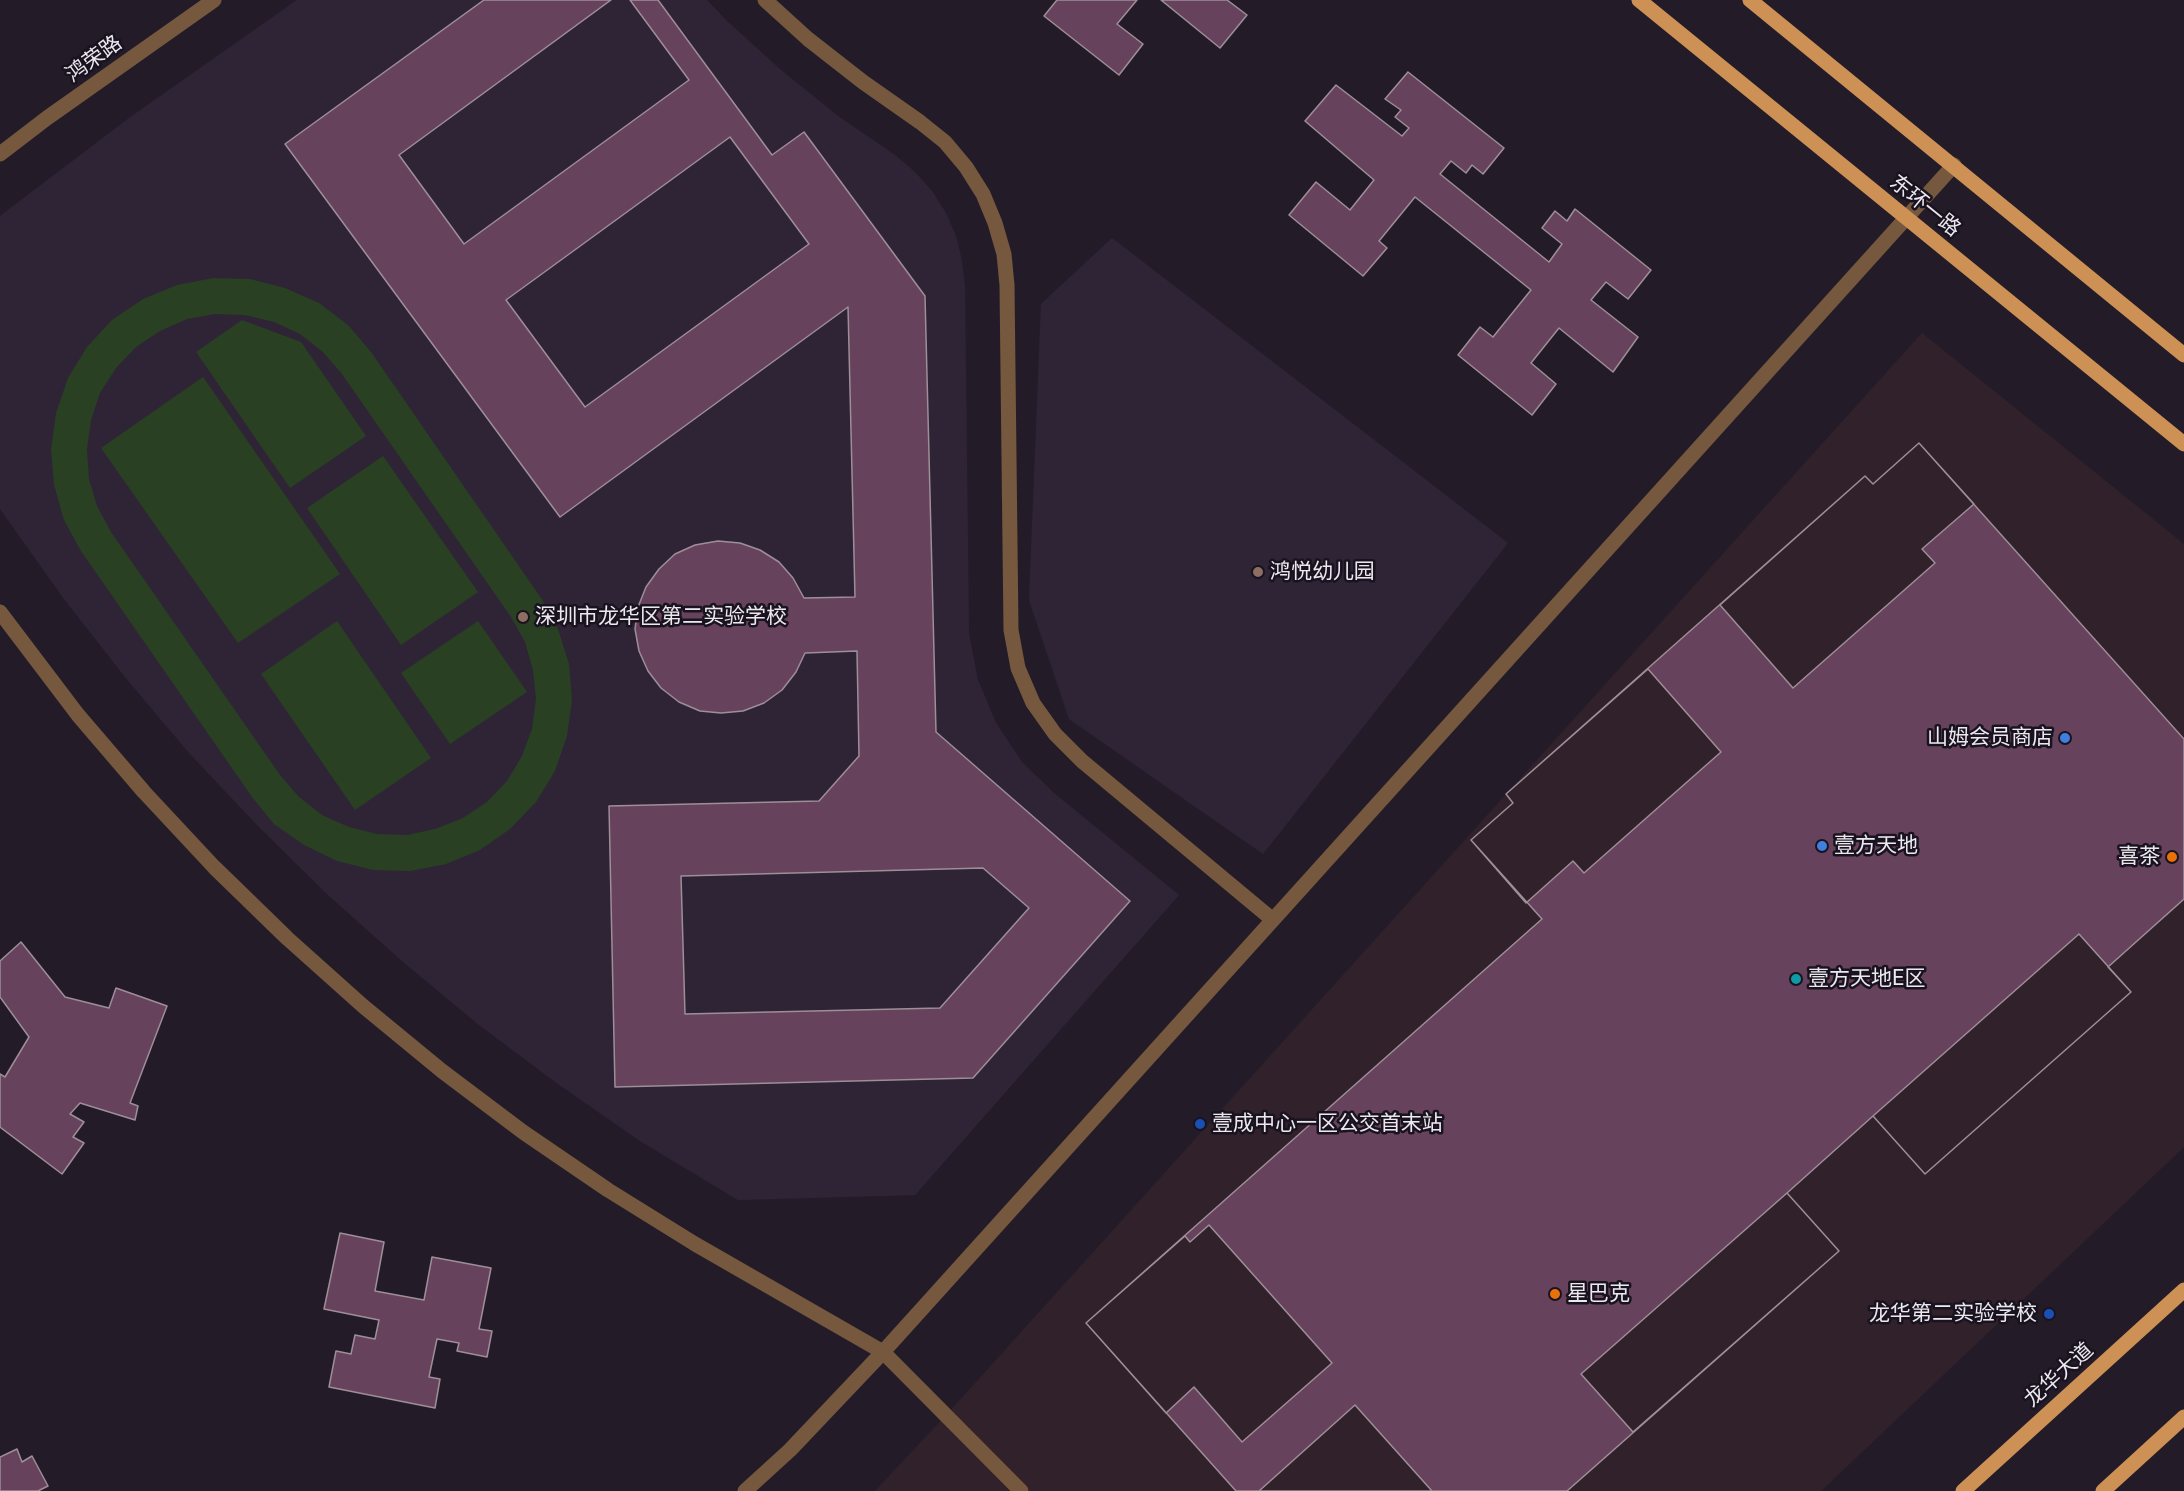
<!DOCTYPE html>
<html>
<head>
<meta charset="utf-8">
<style>
	body { margin:0 }
	canvas { display:block; background:#231c28 }
</style>
</head>
<body>
<canvas width="2184" height="1491"></canvas>
<script>
const ctx = document.querySelector('canvas').getContext('2d');
ctx.lineJoin = 'round';
function fill(path, color) {
  ctx.fillStyle = color;
  ctx.fill(path, 'evenodd');
}
function shape(rows) {
  const path = new Path2D();
  for (const r of rows) {
    path.moveTo(r[0], r[1]);
    for (let i = 2; i < r.length; i += 2) path.lineTo(r[i], r[i + 1]);
  }
  return path;
}
function stroke(path, color, width, dash) {
  ctx.strokeStyle = color;
  ctx.lineWidth = width;
  ctx.lineCap = dash ? 'butt' : 'round';
  ctx.setLineDash(dash || []);
  ctx.stroke(path);
}
function label(font, color, halo, rows, align = 'center') {
  ctx.font = font + ' Inter,"Noto Sans SC",sans-serif';
  ctx.lineWidth = 5;
  ctx.setLineDash([]);
  ctx.textBaseline = 'middle';
  ctx.strokeStyle = halo;
  ctx.fillStyle = color;
  for (const [text, x, y, turn = 0] of rows) {
    ctx.save();
    ctx.translate(x, y);
    ctx.rotate((+turn || 0) * Math.PI / 180);
    ctx.textAlign = isNaN(turn) ? turn : align;
    if (halo) ctx.strokeText(text, 0, 0);
    ctx.fillText(text, 0, 0);
    ctx.restore();
  }
}
fill(shape([
	[1922,333,2184,544,2184,1147,1821,1491,875,1491,949,1412]
]), '#31212b');
fill(shape([
	[297,0,707,0,727,21,781,70,838,116,895,155,915,172,932,191,946,213,956,236,962,261,965,287,969,634,978,680,996,723,1022,762,1054,793,1179,895,915,1195,738,1200,640,1141,558,1084,479,1025,402,961,328,895,257,825,189,753,125,677,64,599,0,509,0,216,129,118],
	[1112,238,1508,543,1263,854,1069,719,1029,600,1041,304]
]), '#2e2436');
fill(shape([
	[213,278,250,279,285,288,319,303,348,325,371,352,541,598,558,629,569,664,572,700,567,736,555,771,536,802,510,829,480,850,446,864,410,871,373,870,337,861,304,845,274,824,252,797,81,551,64,520,54,485,51,449,56,413,68,378,87,347,112,320,143,299,177,285],
	[215,314,245,315,274,322,300,334,323,352,342,374,511,617,525,642,533,670,536,699,532,729,522,756,507,781,487,802,463,818,435,829,407,835,377,834,349,827,322,815,299,797,280,775,111,532,97,506,89,479,87,449,91,420,100,393,116,368,136,347,160,331,187,319],
	[242,320,301,342,366,436,290,488,196,352],
	[203,377,340,574,238,643,101,448],
	[383,456,478,592,401,645,307,508],
	[337,621,431,758,355,810,261,674],
	[478,621,527,692,450,744,401,673]
]), '#294023');
const building = shape([
	[484,0,611,0,399,155,464,244,689,80,630,0,658,0,772,155,804,132,925,296,936,732,1130,901,973,1078,615,1087,609,806,819,801,859,756,857,651,805,653,796,672,782,690,764,703,743,711,721,713,700,711,679,702,661,688,648,671,639,651,635,629,638,607,646,587,659,569,675,554,695,545,718,541,740,543,760,550,779,562,793,578,804,598,855,597,848,307,560,517,285,144,484,0],
	[730,137,809,244,585,407,506,300,730,137],
	[983,868,1029,908,940,1008,685,1014,681,876,983,868],
	[1057,0,1137,0,1117,24,1143,44,1119,75,1044,16,1057,0],
	[1161,0,1227,0,1247,15,1220,48,1161,0],
	[1408,72,1504,148,1483,174,1472,165,1466,173,1451,161,1440,174,1549,262,1562,244,1542,228,1555,211,1567,221,1575,209,1651,270,1628,299,1606,282,1591,300,1638,337,1613,372,1559,328,1531,363,1556,384,1532,415,1458,355,1480,327,1493,337,1531,290,1415,197,1379,241,1387,248,1363,276,1289,215,1316,182,1350,210,1374,180,1305,121,1336,85,1402,136,1409,128,1395,117,1401,110,1385,99,1408,72],
	[1919,443,2184,739,2184,899,2108,967,2131,992,1925,1174,1873,1116,1787,1193,1839,1251,1567,1491,1236,1491,1086,1323,1542,919,1471,840,1513,803,1506,794,1865,476,1873,484,1919,443],
	[1919,443,1974,504,1922,549,1935,563,1793,688,1720,605,1865,476,1873,484,1919,443],
	[1648,669,1721,752,1584,873,1573,861,1526,903,1471,840,1513,803,1506,794,1648,669],
	[2079,934,2131,992,1925,1174,1873,1116,2079,934],
	[21,942,65,997,109,1008,116,988,167,1006,130,1103,138,1106,135,1120,80,1103,70,1114,84,1122,73,1137,84,1143,62,1174,0,1127,0,1074,5,1077,29,1037,0,997,0,961,21,942],
	[1787,1193,1839,1251,1633,1432,1581,1374,1787,1193],
	[1209,1225,1332,1363,1242,1442,1194,1387,1166,1413,1086,1323,1185,1236,1190,1242,1209,1225],
	[340,1233,384,1242,375,1291,424,1300,432,1257,491,1268,479,1329,492,1331,487,1357,457,1351,459,1343,437,1339,429,1377,440,1379,435,1408,329,1387,336,1351,351,1354,355,1335,375,1339,379,1320,324,1309,340,1233],
	[1355,1405,1432,1491,1259,1491,1355,1405],
	[17,1449,22,1462,32,1456,48,1486,38,1491,0,1491,0,1457,17,1449]
]);
fill(building, '#67425c');
stroke(building, '#9e8e98', 1.5);
stroke(shape([
	[765,0,808,39,863,82,920,122,945,142,966,167,983,194,995,223,1004,254,1007,285,1011,630,1018,668,1033,703,1055,734,1082,761,1273,920],
	[0,154,47,118,214,0],
	[0,612,78,715,144,792,214,867,287,938,363,1006,442,1071,523,1132,608,1190,695,1244,883,1352,1021,1491],
	[745,1491,790,1450,883,1352,1954,165]
]), '#75583d', 15);
stroke(shape([
	[1639,0,2184,444],
	[1750,0,2184,355],
	[1963,1491,2184,1290],
	[2103,1491,2184,1417]
]), '#cd9155', 15);
for (const [x, y, r, color] of [
	[1258,572,6,"#8d6e63"],
	[523,617,6,"#8d6e63"],
	[2065,738,6,"#3f7fe0"],
	[1822,846,6,"#3f7fe0"],
	[2172,857,6,"#e8710a"],
	[1796,979,6,"#0f9aa8"],
	[1200,1124,6,"#1a4fb4"],
	[1555,1294,6,"#e8710a"],
	[2049,1314,6,"#1a4fb4"]
]) {
  const dot = new Path2D();
  dot.arc(x, y, r, 0, 2 * Math.PI);
  ctx.fillStyle = color;
  ctx.fill(dot);
  stroke(dot, '#19131f', 2);
}
label('21px', '#ece8f0', '#19131f', [
	["鸿荣路",94,59,-36],
	["东环一路",1925,206,39],
	["龙华大道",2059,1375,-42]
]);
label('21px', '#ece8f0', '#19131f', [
	["鸿悦幼儿园",1270,572],
	["深圳市龙华区第二实验学校",535,617],
	["山姆会员商店",2053,738,"right"],
	["壹方天地",1834,846],
	["喜茶",2160,857,"right"],
	["壹方天地E区",1808,979],
	["壹成中心一区公交首末站",1212,1124],
	["星巴克",1567,1294],
	["龙华第二实验学校",2037,1314,"right"]
], 'left');
</script>
</body>
</html>
